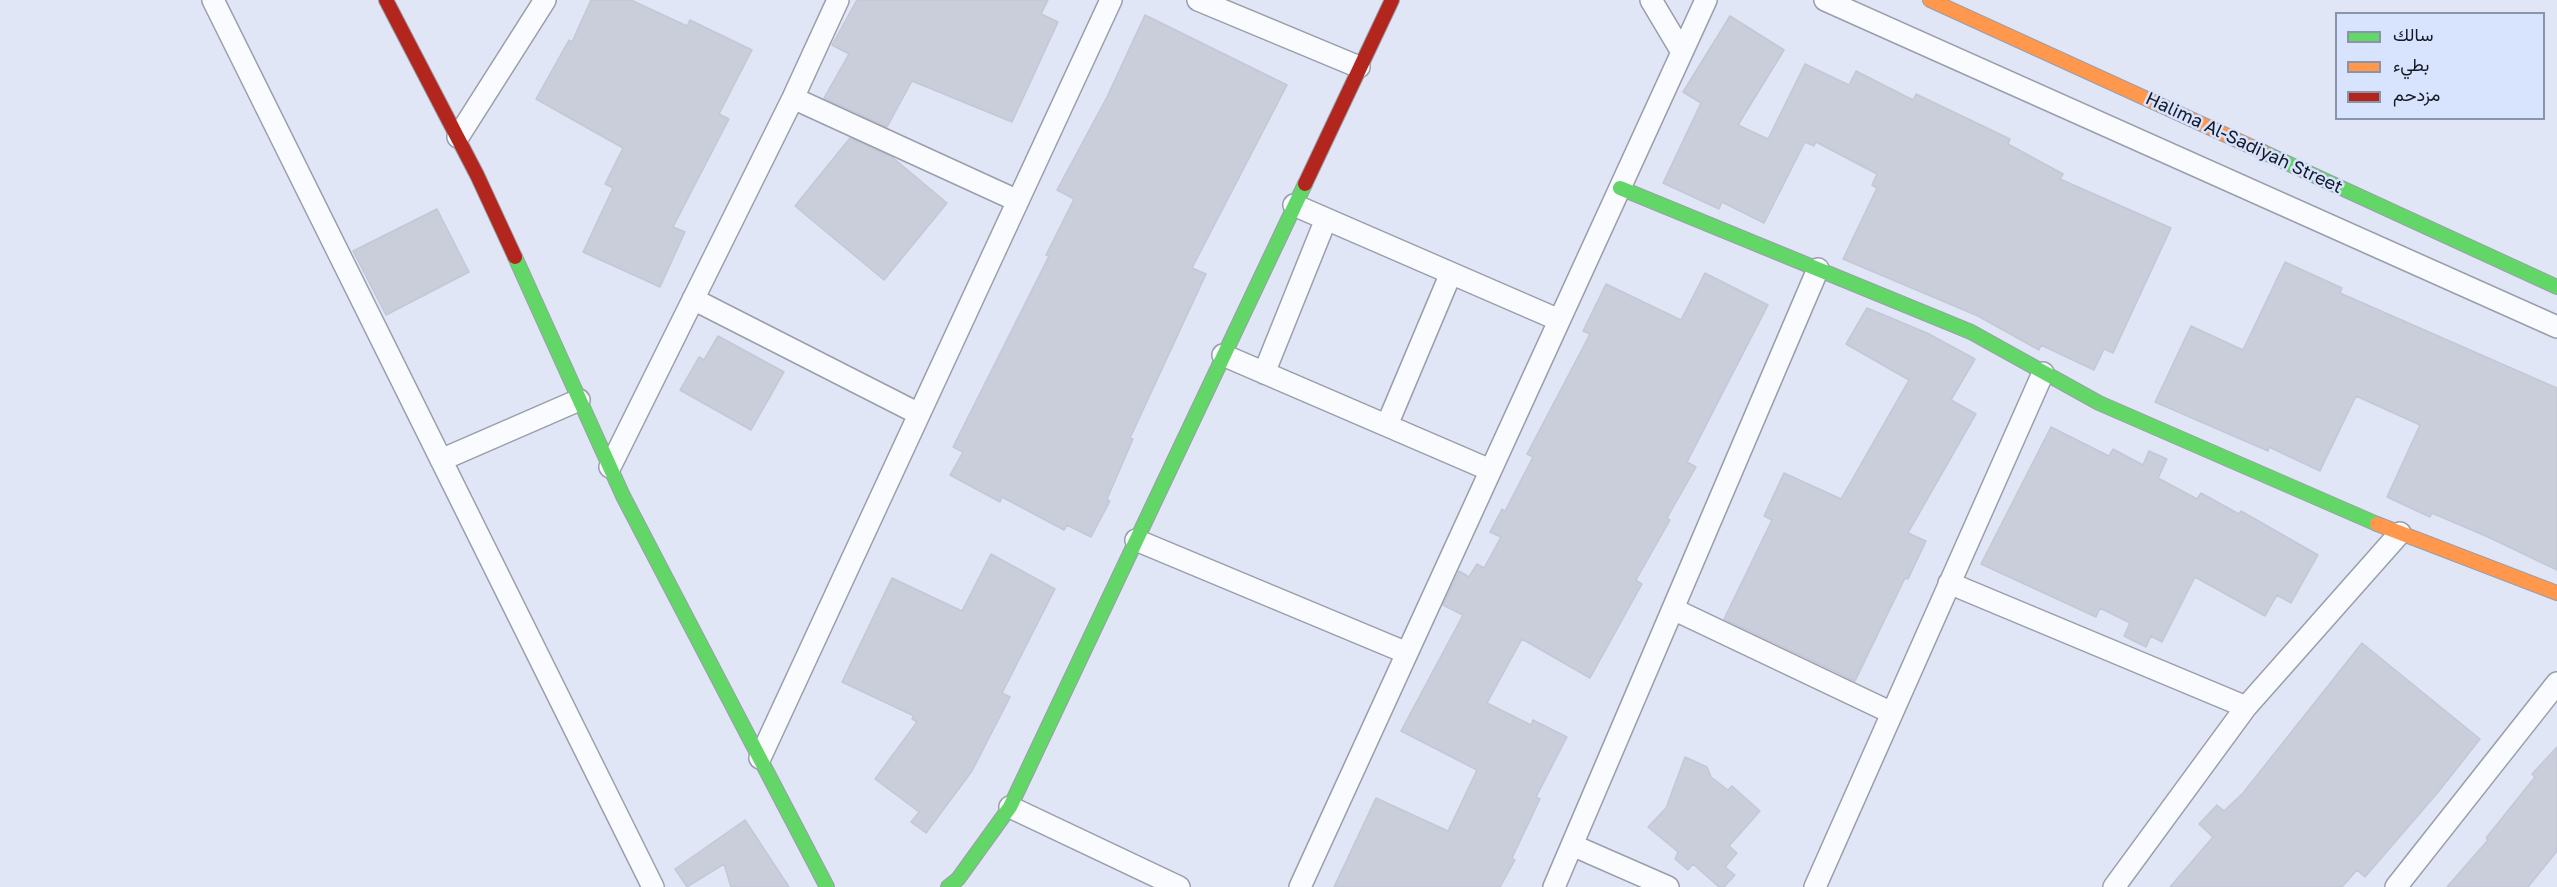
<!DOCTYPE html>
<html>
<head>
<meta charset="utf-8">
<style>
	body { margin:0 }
	#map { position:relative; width:2557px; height:887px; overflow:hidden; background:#e0e6f6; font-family:"Golos Text",Vazirmatn,sans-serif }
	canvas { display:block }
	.legend { position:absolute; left:2335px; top:12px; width:210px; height:108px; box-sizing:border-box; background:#d8e3fe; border:2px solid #8a93a8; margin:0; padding:8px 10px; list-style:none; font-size:18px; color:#161a26 }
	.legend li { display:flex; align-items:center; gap:12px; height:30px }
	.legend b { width:30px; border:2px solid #8a93a8 }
</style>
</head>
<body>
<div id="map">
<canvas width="2557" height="887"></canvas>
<ul class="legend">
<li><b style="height:8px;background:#63d668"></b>سالك</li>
<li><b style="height:8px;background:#ff974d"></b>بطيء</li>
<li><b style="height:8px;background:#b3261e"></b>مزدحم</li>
</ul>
</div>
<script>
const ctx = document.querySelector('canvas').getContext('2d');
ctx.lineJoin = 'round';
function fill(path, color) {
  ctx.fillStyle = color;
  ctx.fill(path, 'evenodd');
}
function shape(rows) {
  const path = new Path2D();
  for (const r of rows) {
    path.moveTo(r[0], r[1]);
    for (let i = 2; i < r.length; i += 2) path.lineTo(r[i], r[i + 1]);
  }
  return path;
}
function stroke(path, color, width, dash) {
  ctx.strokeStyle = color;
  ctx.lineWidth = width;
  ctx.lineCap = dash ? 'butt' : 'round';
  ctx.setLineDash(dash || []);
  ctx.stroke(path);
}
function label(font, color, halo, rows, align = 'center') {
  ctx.font = font + ' "Golos Text",sans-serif';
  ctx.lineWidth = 5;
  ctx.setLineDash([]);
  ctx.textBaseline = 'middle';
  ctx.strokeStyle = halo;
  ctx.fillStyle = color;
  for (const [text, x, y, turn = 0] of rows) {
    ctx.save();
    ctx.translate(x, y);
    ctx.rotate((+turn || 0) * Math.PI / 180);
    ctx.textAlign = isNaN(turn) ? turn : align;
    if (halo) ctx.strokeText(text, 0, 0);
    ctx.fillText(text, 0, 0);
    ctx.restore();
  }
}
const building = shape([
	[591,0,631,0,687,26,690,20,752,50,719,114,729,119,673,227,685,232,660,287,583,252,613,188,605,184,623,148,536,99,569,40,572,42,591,0],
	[857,0,1048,0,1041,14,1058,22,1012,122,912,81,887,127,824,98,849,54,832,45,857,0],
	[1145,15,1287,85,1192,268,1206,274,1130,438,1133,439,1107,499,1110,501,1091,537,1067,525,1064,530,1002,497,1000,502,950,475,963,452,953,447,1049,256,1046,255,1074,199,1057,190,1107,97,1145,15],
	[1730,16,1784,50,1738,125,1768,139,1805,64,1849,85,1856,71,1913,100,1916,94,2010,139,2008,144,2063,174,2060,179,2171,228,2113,353,2104,349,2094,370,2041,345,2039,350,1978,316,1843,259,1877,188,1872,185,1877,174,1816,142,1814,146,1805,142,1764,223,1722,202,1719,209,1663,183,1701,103,1683,92,1730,16],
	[850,138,892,157,947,203,884,280,795,206,850,138],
	[437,209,469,272,386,315,353,251,437,209],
	[2285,262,2342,288,2340,293,2557,388,2557,570,2488,537,2432,513,2430,517,2387,497,2420,425,2356,396,2320,471,2269,447,2268,451,2155,402,2191,326,2243,350,2285,262],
	[1705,273,1768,305,1687,462,1696,467,1667,518,1670,520,1636,580,1642,584,1590,678,1522,639,1487,703,1531,725,1533,720,1567,737,1536,797,1540,799,1512,858,1515,860,1500,887,1334,887,1376,798,1448,831,1477,770,1401,731,1463,615,1443,605,1459,571,1469,577,1477,564,1484,568,1501,537,1490,532,1502,509,1505,511,1533,457,1527,454,1590,334,1583,331,1606,284,1681,320,1705,273],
	[1867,308,1927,333,1975,359,1951,400,1976,414,1908,533,1926,541,1908,579,1905,578,1855,681,1724,619,1772,520,1764,516,1784,473,1841,499,1909,380,1846,344,1867,308],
	[718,336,784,372,751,430,680,390,699,357,704,360,718,336],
	[2051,427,2109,456,2113,449,2143,465,2149,451,2167,459,2158,478,2197,499,2201,493,2239,514,2241,511,2318,555,2291,603,2277,595,2265,616,2195,577,2162,642,2151,636,2146,647,2124,636,2130,623,2100,608,2096,617,1981,564,2051,427],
	[991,554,1055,589,1002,693,1010,697,972,771,926,833,911,822,919,812,875,779,917,722,912,719,914,716,842,682,892,578,962,611,991,554],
	[2362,643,2480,739,2439,791,2365,877,2357,870,2342,887,2170,887,2213,837,2199,824,2217,805,2224,811,2243,793,2362,643],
	[2557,747,2557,851,2528,887,2447,887,2488,840,2486,838,2535,777,2532,774,2557,747],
	[1685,757,1707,767,1711,777,1728,790,1732,786,1760,811,1729,846,1737,853,1725,867,1735,875,1724,887,1719,887,1693,864,1688,870,1675,859,1678,852,1648,827,1666,808,1685,757],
	[745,820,789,887,731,887,724,864,687,887,675,869,745,820]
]);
fill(building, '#c9ceda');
stroke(building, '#c3c8d6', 1.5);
const street = shape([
	[213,0,653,887],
	[1198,0,1359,67],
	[1651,0,1682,52],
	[1825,0,2557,327],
	[793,98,1018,201],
	[458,137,545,0],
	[1294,205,1559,320],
	[693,299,919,414],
	[1223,355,1490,470],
	[1264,373,1326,219],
	[1387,425,1451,273],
	[441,460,579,400],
	[610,467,793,98,838,0],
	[1136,540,1407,653],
	[1949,583,2246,707],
	[1673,609,1892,713],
	[760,758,1111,0],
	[1010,807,1179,887],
	[1572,845,1668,887],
	[1300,887,1706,0],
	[1554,887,1818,269],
	[1815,887,2043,373],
	[2114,887,2246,707,2400,533],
	[2396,887,2557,683]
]);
const fast = shape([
	[2263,152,2557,287],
	[1620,188,1971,332,2099,403,2377,524],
	[515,257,623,496,827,887],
	[948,887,958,879,1010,807,1305,184]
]);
const slow = shape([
	[1930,0,2263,152],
	[2377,524,2557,593]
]);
const jam = shape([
	[386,0,477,175,515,257],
	[1305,184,1392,0]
]);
stroke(street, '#999eaa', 24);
stroke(fast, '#999eaa', 16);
stroke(slow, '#999eaa', 16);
stroke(jam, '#999eaa', 16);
stroke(street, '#fafbfe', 21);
stroke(fast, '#63d668', 14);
stroke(slow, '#ff974d', 14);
stroke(jam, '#b3261e', 14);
label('18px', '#161a26', '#d8e3fe', [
	["Halima Al-Sadiyah Street",2244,143,25]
]);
</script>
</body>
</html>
